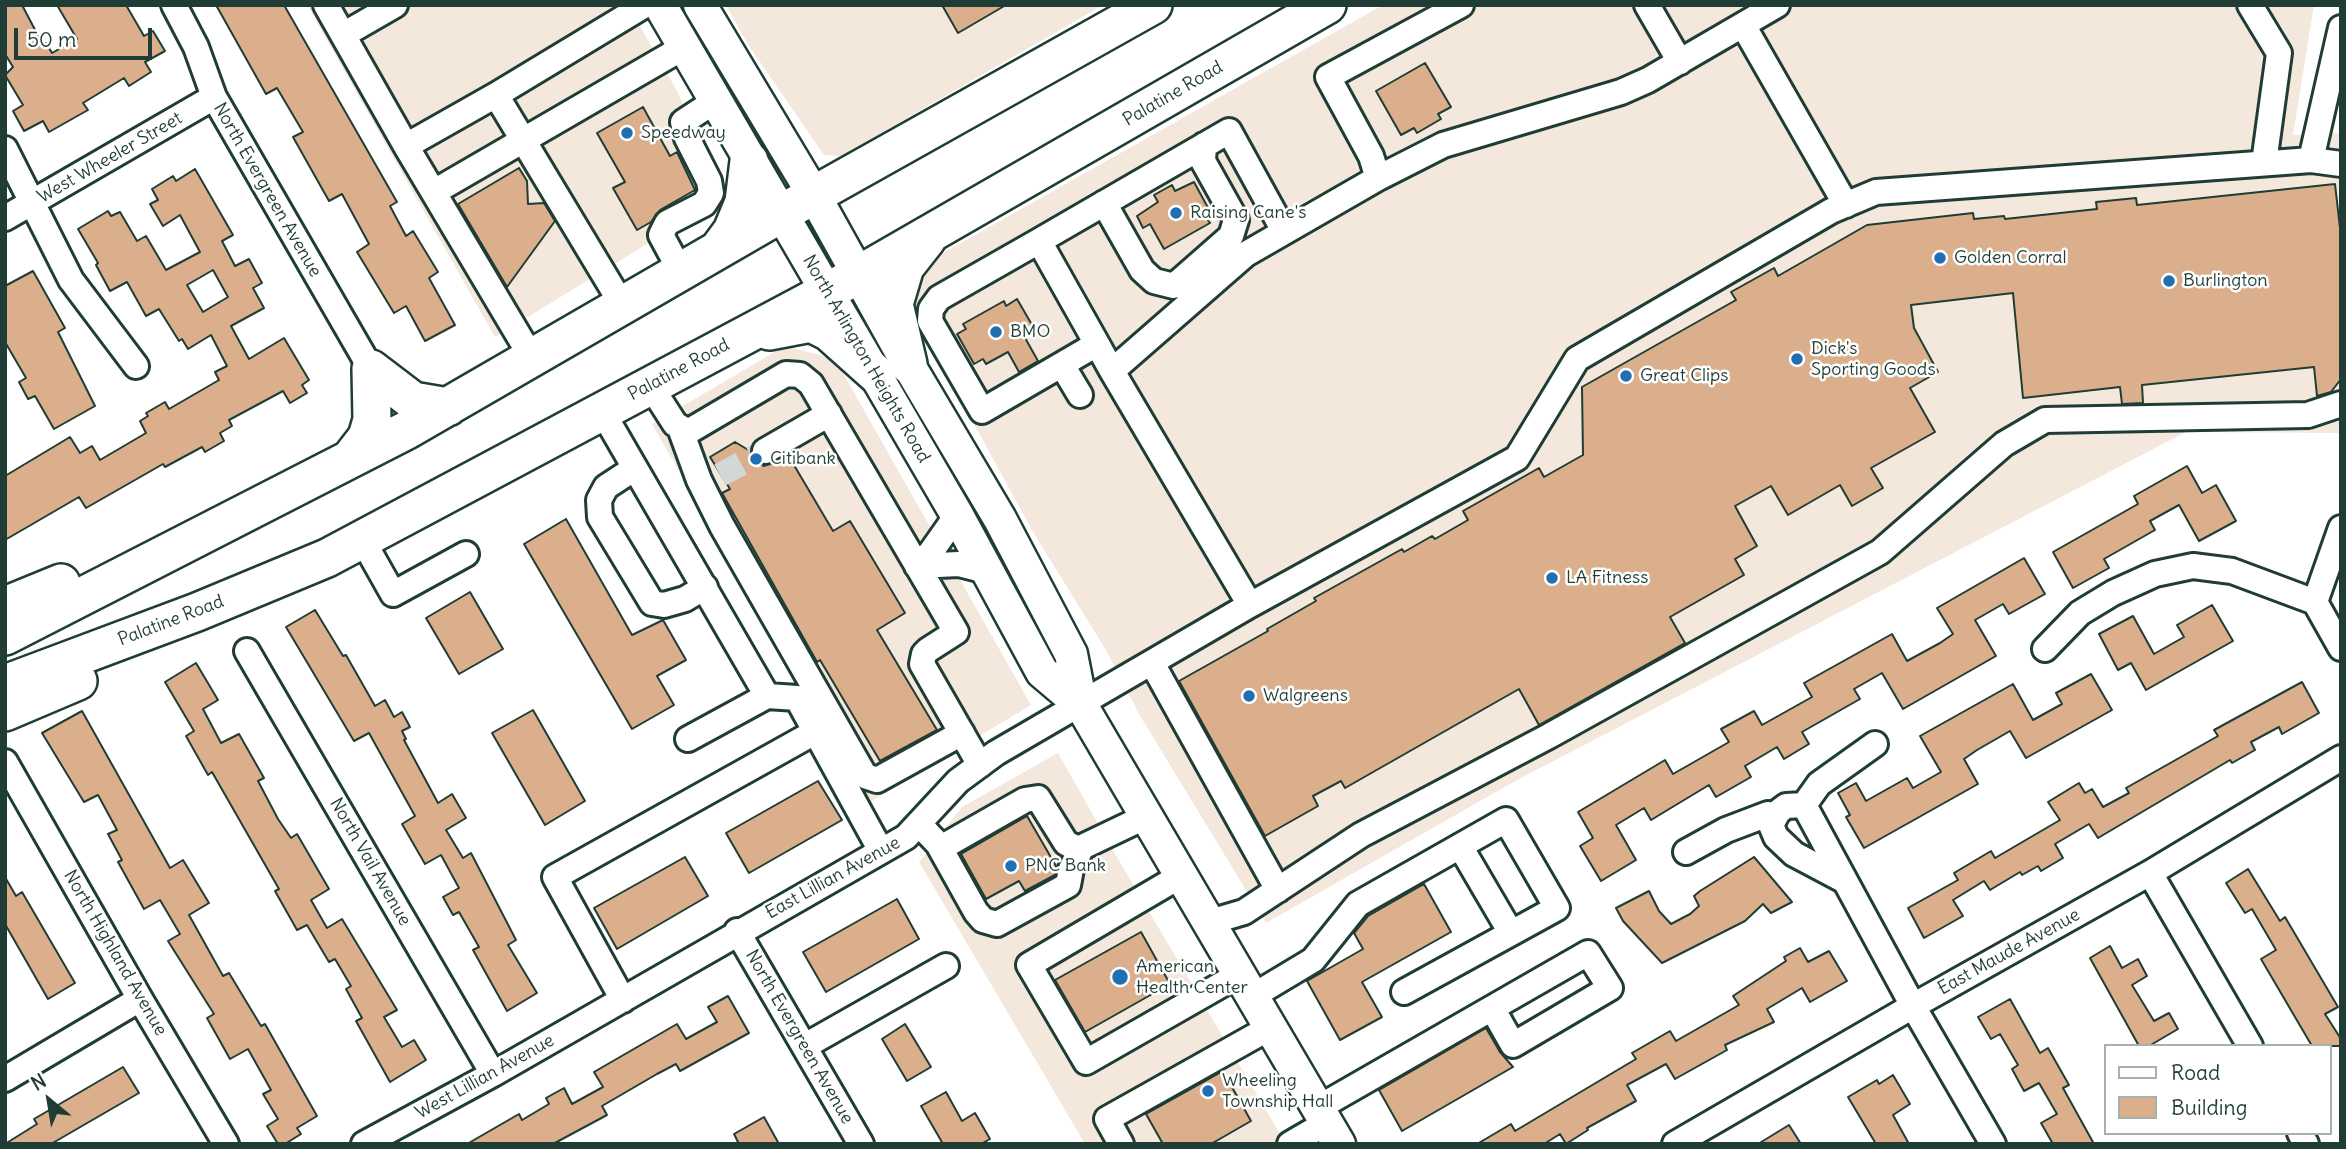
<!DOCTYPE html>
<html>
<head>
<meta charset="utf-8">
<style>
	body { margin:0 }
	#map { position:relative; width:2346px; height:1149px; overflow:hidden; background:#fff; font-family:Delius,sans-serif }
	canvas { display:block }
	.frame { position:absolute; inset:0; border:7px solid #1f3d34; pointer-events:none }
	.legend { position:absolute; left:2104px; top:1044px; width:228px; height:91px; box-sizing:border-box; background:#fff; border:2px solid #a5b1ae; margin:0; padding:9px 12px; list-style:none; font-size:21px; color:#1f3d34 }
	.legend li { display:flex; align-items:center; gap:14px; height:35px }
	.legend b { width:35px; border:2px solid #a5b1ae }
	.north { position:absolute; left:14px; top:1065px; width:70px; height:70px; -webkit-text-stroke:5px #fff; paint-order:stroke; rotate:330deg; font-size:19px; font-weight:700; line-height:28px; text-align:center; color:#1f3d34 }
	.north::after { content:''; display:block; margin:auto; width:24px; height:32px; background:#1f3d34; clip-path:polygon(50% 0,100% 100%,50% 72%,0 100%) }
	.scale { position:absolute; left:14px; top:28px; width:138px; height:32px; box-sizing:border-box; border:4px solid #1f3d34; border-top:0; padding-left:9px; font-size:21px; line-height:24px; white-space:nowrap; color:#1f3d34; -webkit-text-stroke:5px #fff; paint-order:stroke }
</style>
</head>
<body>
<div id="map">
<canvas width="2346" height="1149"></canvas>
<div class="frame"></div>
<ul class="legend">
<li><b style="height:9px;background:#fff"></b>Road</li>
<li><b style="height:19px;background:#dbaf8c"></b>Building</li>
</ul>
<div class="north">N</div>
<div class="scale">50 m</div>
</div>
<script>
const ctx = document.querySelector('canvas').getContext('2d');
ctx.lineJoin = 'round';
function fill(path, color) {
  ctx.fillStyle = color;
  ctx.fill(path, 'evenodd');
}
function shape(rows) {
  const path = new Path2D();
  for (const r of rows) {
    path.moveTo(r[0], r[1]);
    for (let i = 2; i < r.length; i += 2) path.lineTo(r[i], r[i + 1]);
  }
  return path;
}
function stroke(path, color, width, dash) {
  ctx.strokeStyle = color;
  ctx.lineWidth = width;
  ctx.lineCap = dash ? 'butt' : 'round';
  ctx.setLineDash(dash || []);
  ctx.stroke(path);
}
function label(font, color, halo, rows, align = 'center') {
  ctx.font = font + ' Delius,sans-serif';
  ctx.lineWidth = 5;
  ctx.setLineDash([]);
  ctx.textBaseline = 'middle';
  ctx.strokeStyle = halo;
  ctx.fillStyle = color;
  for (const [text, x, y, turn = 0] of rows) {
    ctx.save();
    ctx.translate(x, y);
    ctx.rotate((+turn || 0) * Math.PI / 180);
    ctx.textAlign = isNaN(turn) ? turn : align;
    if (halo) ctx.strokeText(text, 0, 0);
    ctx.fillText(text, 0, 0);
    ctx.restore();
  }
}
fill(shape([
	[307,5,628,5,677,91,724,197,495,337],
	[726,5,1103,5,841,156,824,155,749,46],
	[1383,5,2314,5,2293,135,2341,133,2341,433,2186,432,1517,780,1266,923,1139,714,1106,650,1033,532,916,318,918,280,929,261],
	[785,346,835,359,1031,705,870,802,652,424],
	[1058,753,1121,864,1286,1144,1085,1144,919,862,962,807]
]), '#f4e7dc');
const building = shape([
	[5,5,22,5,43,45,46,43,52,53,77,39,57,5,126,5,144,36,153,31,165,51,145,62,151,72,129,86,124,78,83,103,88,110,49,132,43,121,24,131,13,111,23,105,5,75,13,67,5,54,5,5],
	[216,5,284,5,397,202,390,206,406,236,413,231,438,272,429,278,455,325,425,341,406,306,394,313,357,252,369,244,342,194,329,201,293,137,303,132,277,88,266,94,216,5],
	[942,5,1006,5,958,33,942,5],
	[1425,63,1451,107,1438,114,1441,119,1417,133,1414,128,1401,135,1376,91,1425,63],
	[643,107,670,156,677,152,695,190,660,210,651,222,637,230,613,188,625,182,597,133,643,107],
	[519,168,527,181,528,204,544,203,555,221,507,287,458,204,519,168],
	[195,169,233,235,222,241,235,266,249,259,262,283,253,288,264,308,231,326,249,359,284,338,309,380,302,385,307,393,290,403,283,391,229,420,232,426,220,433,224,441,205,452,202,447,165,467,163,464,86,508,79,497,5,540,5,476,70,437,80,453,92,446,100,460,146,433,140,421,148,416,146,413,165,402,169,409,219,380,215,372,227,366,211,335,188,349,182,339,179,341,159,309,146,316,127,282,110,291,96,265,98,263,78,229,108,211,111,216,120,212,137,241,146,236,166,270,200,252,180,215,163,226,150,204,158,200,152,189,173,176,176,181,195,169],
	[213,270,228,297,203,312,187,285,213,270],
	[1194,182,1213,217,1208,220,1210,223,1164,249,1150,224,1143,228,1137,216,1158,202,1154,195,1172,185,1175,191,1194,182],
	[2335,184,2341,237,2341,379,2331,392,2317,396,2314,367,2142,385,2143,403,2122,404,2120,387,2023,398,2013,293,1911,305,1914,328,1938,372,1910,388,1935,432,1871,468,1883,488,1852,506,1840,485,1788,515,1771,486,1735,506,1757,546,1735,559,1744,575,1670,617,1685,643,1539,725,1519,689,1345,788,1341,781,1313,796,1318,806,1265,836,1179,681,1268,631,1267,629,1316,601,1314,598,1402,549,1404,552,1432,536,1435,539,1468,520,1463,511,1539,468,1544,477,1583,455,1582,387,1736,300,1731,292,1774,268,1778,276,1867,225,1973,213,1974,219,2004,216,2005,219,2097,209,2096,202,2136,198,2137,205,2335,184],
	[33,271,65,328,58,332,95,406,54,429,35,396,28,399,19,382,26,378,5,342,5,286,33,271],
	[1017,299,1035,330,1024,336,1038,361,1019,372,1008,352,986,364,983,359,974,364,957,334,966,329,963,324,1004,301,1006,306,1017,299],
	[735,442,750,451,757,463,764,466,788,455,833,531,850,521,905,613,877,630,937,730,880,761,820,660,817,662,722,493,730,489,710,457,735,442],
	[2187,466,2202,493,2216,485,2236,521,2199,541,2179,505,2150,521,2155,530,2104,559,2109,568,2073,588,2053,552,2138,504,2134,496,2187,466],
	[566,519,632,635,663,620,686,660,657,676,674,705,632,729,524,544,566,519],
	[2024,558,2045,594,2009,614,2003,604,1975,620,1996,656,1903,709,1882,673,1854,689,1860,699,1802,732,1809,744,1784,759,1777,747,1745,766,1751,777,1716,797,1709,785,1651,820,1644,808,1616,825,1636,860,1601,881,1580,846,1593,838,1578,812,1665,760,1673,774,1729,742,1721,729,1754,711,1762,725,1812,697,1804,683,1892,634,1907,661,1940,643,1953,634,1937,608,2024,558],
	[470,592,503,649,459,674,426,618,470,592],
	[2212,605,2233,641,2146,690,2131,663,2118,670,2099,634,2133,616,2154,654,2184,637,2177,625,2212,605],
	[315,610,343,656,346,655,375,706,385,700,394,717,402,712,410,727,402,731,406,739,404,740,438,803,452,794,466,818,446,830,463,858,471,853,516,940,508,945,537,993,507,1011,473,950,479,947,459,912,453,915,443,897,459,888,441,855,425,864,402,824,415,816,369,733,354,741,286,627,315,610],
	[196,663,218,700,203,709,221,743,239,734,264,778,258,781,278,819,291,838,297,834,329,889,311,900,327,928,342,919,397,1010,384,1017,402,1047,414,1040,426,1060,390,1082,356,1021,362,1018,346,989,351,986,335,959,329,962,307,925,297,930,275,891,279,889,212,772,208,775,186,736,194,731,165,682,196,663],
	[2091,674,2112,710,2026,758,2010,731,1977,750,1964,759,1978,784,1864,848,1846,817,1850,815,1838,793,1856,783,1866,801,1907,778,1913,788,1941,772,1920,736,2013,684,2033,720,2062,704,2056,693,2091,674],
	[2302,682,2319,713,2282,734,2279,727,2251,742,2255,750,2232,763,2230,760,2098,838,2089,824,2055,844,2063,858,2041,871,2038,866,2022,875,2020,872,1990,890,1984,881,1953,900,1963,916,1924,938,1908,908,1958,880,1954,873,1991,851,1995,858,2060,820,2048,802,2079,783,2085,793,2092,789,2103,807,2129,793,2126,788,2218,736,2214,730,2302,682],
	[533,710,585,801,545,825,492,733,533,710],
	[82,711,170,868,183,860,209,903,189,915,223,976,229,973,261,1026,265,1024,317,1116,297,1128,301,1134,285,1144,278,1144,267,1126,278,1119,263,1094,271,1090,248,1049,230,1059,207,1018,214,1014,168,941,180,934,160,900,144,909,118,862,122,860,108,834,117,830,98,795,84,802,42,733,82,711],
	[818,781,842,820,749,873,726,833,818,781],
	[1027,816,1056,866,1055,875,1025,891,1019,881,986,899,961,854,1027,816],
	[685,857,708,896,617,949,594,908,685,857],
	[1754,857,1792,902,1771,913,1763,904,1745,921,1662,963,1623,921,1616,908,1649,891,1659,911,1671,924,1690,914,1699,906,1694,896,1700,891,1754,857],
	[2248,869,2280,921,2285,917,2338,1007,2325,1014,2341,1039,2341,1046,2312,1046,2261,959,2276,950,2252,909,2245,913,2226,883,2248,869],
	[5,877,16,896,22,892,75,983,48,999,5,924,5,877],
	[1424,884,1451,932,1362,982,1382,1017,1340,1040,1307,981,1363,949,1354,933,1368,916,1424,884],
	[897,899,919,939,826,992,803,952,897,899],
	[1141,932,1170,984,1085,1032,1055,980,1141,932],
	[2110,946,2122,968,2138,959,2147,976,2132,985,2154,1021,2169,1013,2178,1029,2149,1046,2139,1046,2090,958,2110,946],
	[1800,948,1808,962,1829,951,1847,981,1810,1002,1802,988,1767,1009,1774,1022,1725,1045,1727,1050,1675,1079,1666,1064,1627,1085,1636,1101,1587,1128,1588,1130,1566,1144,1560,1134,1544,1144,1477,1144,1511,1124,1515,1131,1636,1059,1632,1053,1670,1031,1676,1041,1739,1005,1733,996,1786,961,1784,957,1800,948],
	[728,996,749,1033,680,1071,676,1064,657,1074,602,1106,607,1115,553,1144,467,1144,519,1114,522,1120,549,1104,546,1098,564,1088,572,1104,603,1087,594,1072,677,1024,686,1039,717,1022,708,1007,728,996],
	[2010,999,2040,1053,2048,1048,2069,1085,2063,1088,2094,1144,2053,1144,2041,1123,2057,1114,2039,1083,2024,1091,2012,1069,2018,1065,2000,1034,1991,1039,1978,1017,2010,999],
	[905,1024,931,1067,907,1081,882,1039,905,1024],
	[1486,1028,1500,1052,1513,1067,1402,1131,1379,1090,1486,1028],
	[123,1067,139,1093,51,1144,5,1144,37,1124,34,1119,123,1067],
	[1223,1071,1251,1121,1211,1144,1163,1144,1146,1114,1223,1071],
	[1893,1075,1910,1104,1893,1115,1909,1144,1876,1144,1848,1097,1877,1080,1879,1084,1893,1075],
	[946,1092,962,1121,975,1113,990,1139,981,1144,943,1144,921,1106,946,1092],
	[764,1117,779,1144,739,1144,734,1134,764,1117],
	[1789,1125,1801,1144,1758,1144,1789,1125]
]);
fill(building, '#dbaf8c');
stroke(building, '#1f3d34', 2);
stroke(shape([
	[720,475,765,451]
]), '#d2d8d6', 24, [24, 12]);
const minor = shape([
	[174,5,196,47,214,97,371,369],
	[326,5,406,146],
	[1647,5,1680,62],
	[2250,5,2279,53,2264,163],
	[1743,25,1846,205],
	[343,35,395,5],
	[496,95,645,5],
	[5,149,71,280,136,366],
	[2311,160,2341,28],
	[1378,178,1371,156,1328,77,1461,5],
	[434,192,684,47],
	[1104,203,1142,270,1154,281,1174,286,1231,236,1236,220,1203,161,1204,145],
	[5,218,214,97],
	[1039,241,1229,131,1284,231],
	[681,272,661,235,667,223,704,204,711,193,709,181,687,138,683,122,715,101],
	[1097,344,982,411,930,321,931,309,939,298,1039,241,1097,344,1112,371],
	[532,358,406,146,496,95,623,306],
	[1062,365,1080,395],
	[650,385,675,424,685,430,691,430,786,374,800,375,811,384,956,632,928,650,924,654,922,664,980,765],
	[602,411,767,696,688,739],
	[680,428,699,480,722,526,865,776,877,780,962,733],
	[765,451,829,414],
	[635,468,606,487,599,500,600,517,652,603,664,605,685,599,705,587],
	[957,515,931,552,917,566,959,564,987,571],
	[362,539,393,594,466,554],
	[2315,602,2341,528],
	[2315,602,2341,648],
	[1250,605,1112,371,1246,254,1378,178,1443,145,1621,92,1648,80,1777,5],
	[2045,649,2080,613,2113,593,2155,574,2193,566,2232,571,2315,602],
	[247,651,493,1074],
	[1152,663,1278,890],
	[767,696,797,698,881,851],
	[5,762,140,999,226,1144],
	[1804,805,1819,784,1875,744],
	[919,824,938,844,946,845,1025,800,1038,798,1066,843,1078,849,1147,816],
	[938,844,976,912,983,920,997,924,1068,885,1071,869,1081,849],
	[1460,846,1511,933],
	[1686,852,1726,830,1768,814,1775,817],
	[2150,873,2250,1046],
	[1182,875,1029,965,1086,1062,1240,974],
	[1845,881,1794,854,1776,837,1771,825,1778,812,1786,806,1804,805,1913,1006,1993,1144],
	[1210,922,1244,912,1361,835,1549,736,1880,552,2004,444,2045,420,2308,415,2341,404],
	[737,931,861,1144],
	[1253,996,1313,960,1358,904,1506,820,1557,908,1404,992],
	[623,1000,555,877,815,732],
	[805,1046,946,966],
	[5,1079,140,999],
	[1318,1108,1588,953,1610,988,1513,1045,1492,1008],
	[2300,1133,2306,1144],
	[364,1144,493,1074,906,837,958,781,996,753,1250,605,1517,458,1577,359,1831,211,1876,192,2271,163,2311,160,2341,164],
	[1121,1144,1107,1119,1271,1027],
	[1290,1144,1326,1123],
	[1675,1144,1913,1006,2150,873,2341,758]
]);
const major = shape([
	[660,5,957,515,1042,672,1081,705,1339,1144],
	[700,5,814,195,908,364,1000,519,1071,654,1081,705]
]);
const highway = shape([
	[718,250,732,231,744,202,749,161],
	[769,331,811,323,829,332,876,374],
	[908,364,894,304,905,267,927,239],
	[371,369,413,401,448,407],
	[350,459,367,437,372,420,371,369],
	[5,606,61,583],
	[5,636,407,430,782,213,1153,5],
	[5,684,197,612,327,558,860,274,1327,5],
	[5,712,78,681]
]);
stroke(minor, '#1f3d34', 30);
stroke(major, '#1f3d34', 37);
stroke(highway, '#1f3d34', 42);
stroke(minor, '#fff', 24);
stroke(major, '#fff', 32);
stroke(highway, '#fff', 37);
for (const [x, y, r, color] of [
	[627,133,7,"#1f6fb2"],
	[1176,213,7,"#1f6fb2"],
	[1940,258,7,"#1f6fb2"],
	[2169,281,7,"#1f6fb2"],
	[996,332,7,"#1f6fb2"],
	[1797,359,7,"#1f6fb2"],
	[1626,376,7,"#1f6fb2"],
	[756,459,7,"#1f6fb2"],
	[1552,578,7,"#1f6fb2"],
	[1249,696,7,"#1f6fb2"],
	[1011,866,7,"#1f6fb2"],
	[1120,977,9,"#1f6fb2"],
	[1208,1091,7,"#1f6fb2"]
]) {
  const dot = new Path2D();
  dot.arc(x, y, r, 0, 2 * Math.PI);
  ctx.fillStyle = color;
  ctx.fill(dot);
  stroke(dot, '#fff', 2.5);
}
label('18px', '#1f3d34', '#fff', [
	["Palatine Road",1173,94,-30],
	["West Wheeler Street",110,158,-30],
	["North Evergreen Avenue",267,190,60],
	["North Arlington Heights Road",866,359,60],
	["Palatine Road",679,370,-28],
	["Palatine Road",171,621,-21],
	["North Vail Avenue",370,862,60],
	["East Lillian Avenue",833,878,-29],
	["East Maude Avenue",2009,952,-29],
	["North Highland Avenue",115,953,60],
	["North Evergreen Avenue",799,1037,60],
	["West Lillian Avenue",485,1077,-29]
]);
label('18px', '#1f3d34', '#fff', [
	["Speedway",641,133],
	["Raising Cane's",1190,213],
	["Golden Corral",1954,258],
	["Burlington",2183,281],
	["BMO",1010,332],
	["Dick's",1811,349],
	["Sporting Goods",1811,370],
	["Great Clips",1640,376],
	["Citibank",770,459],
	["LA Fitness",1566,578],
	["Walgreens",1263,696],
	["PNC Bank",1025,866],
	["American",1136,967],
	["Health Center",1136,988],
	["Wheeling",1222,1081],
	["Township Hall",1222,1102]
], 'left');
</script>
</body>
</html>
